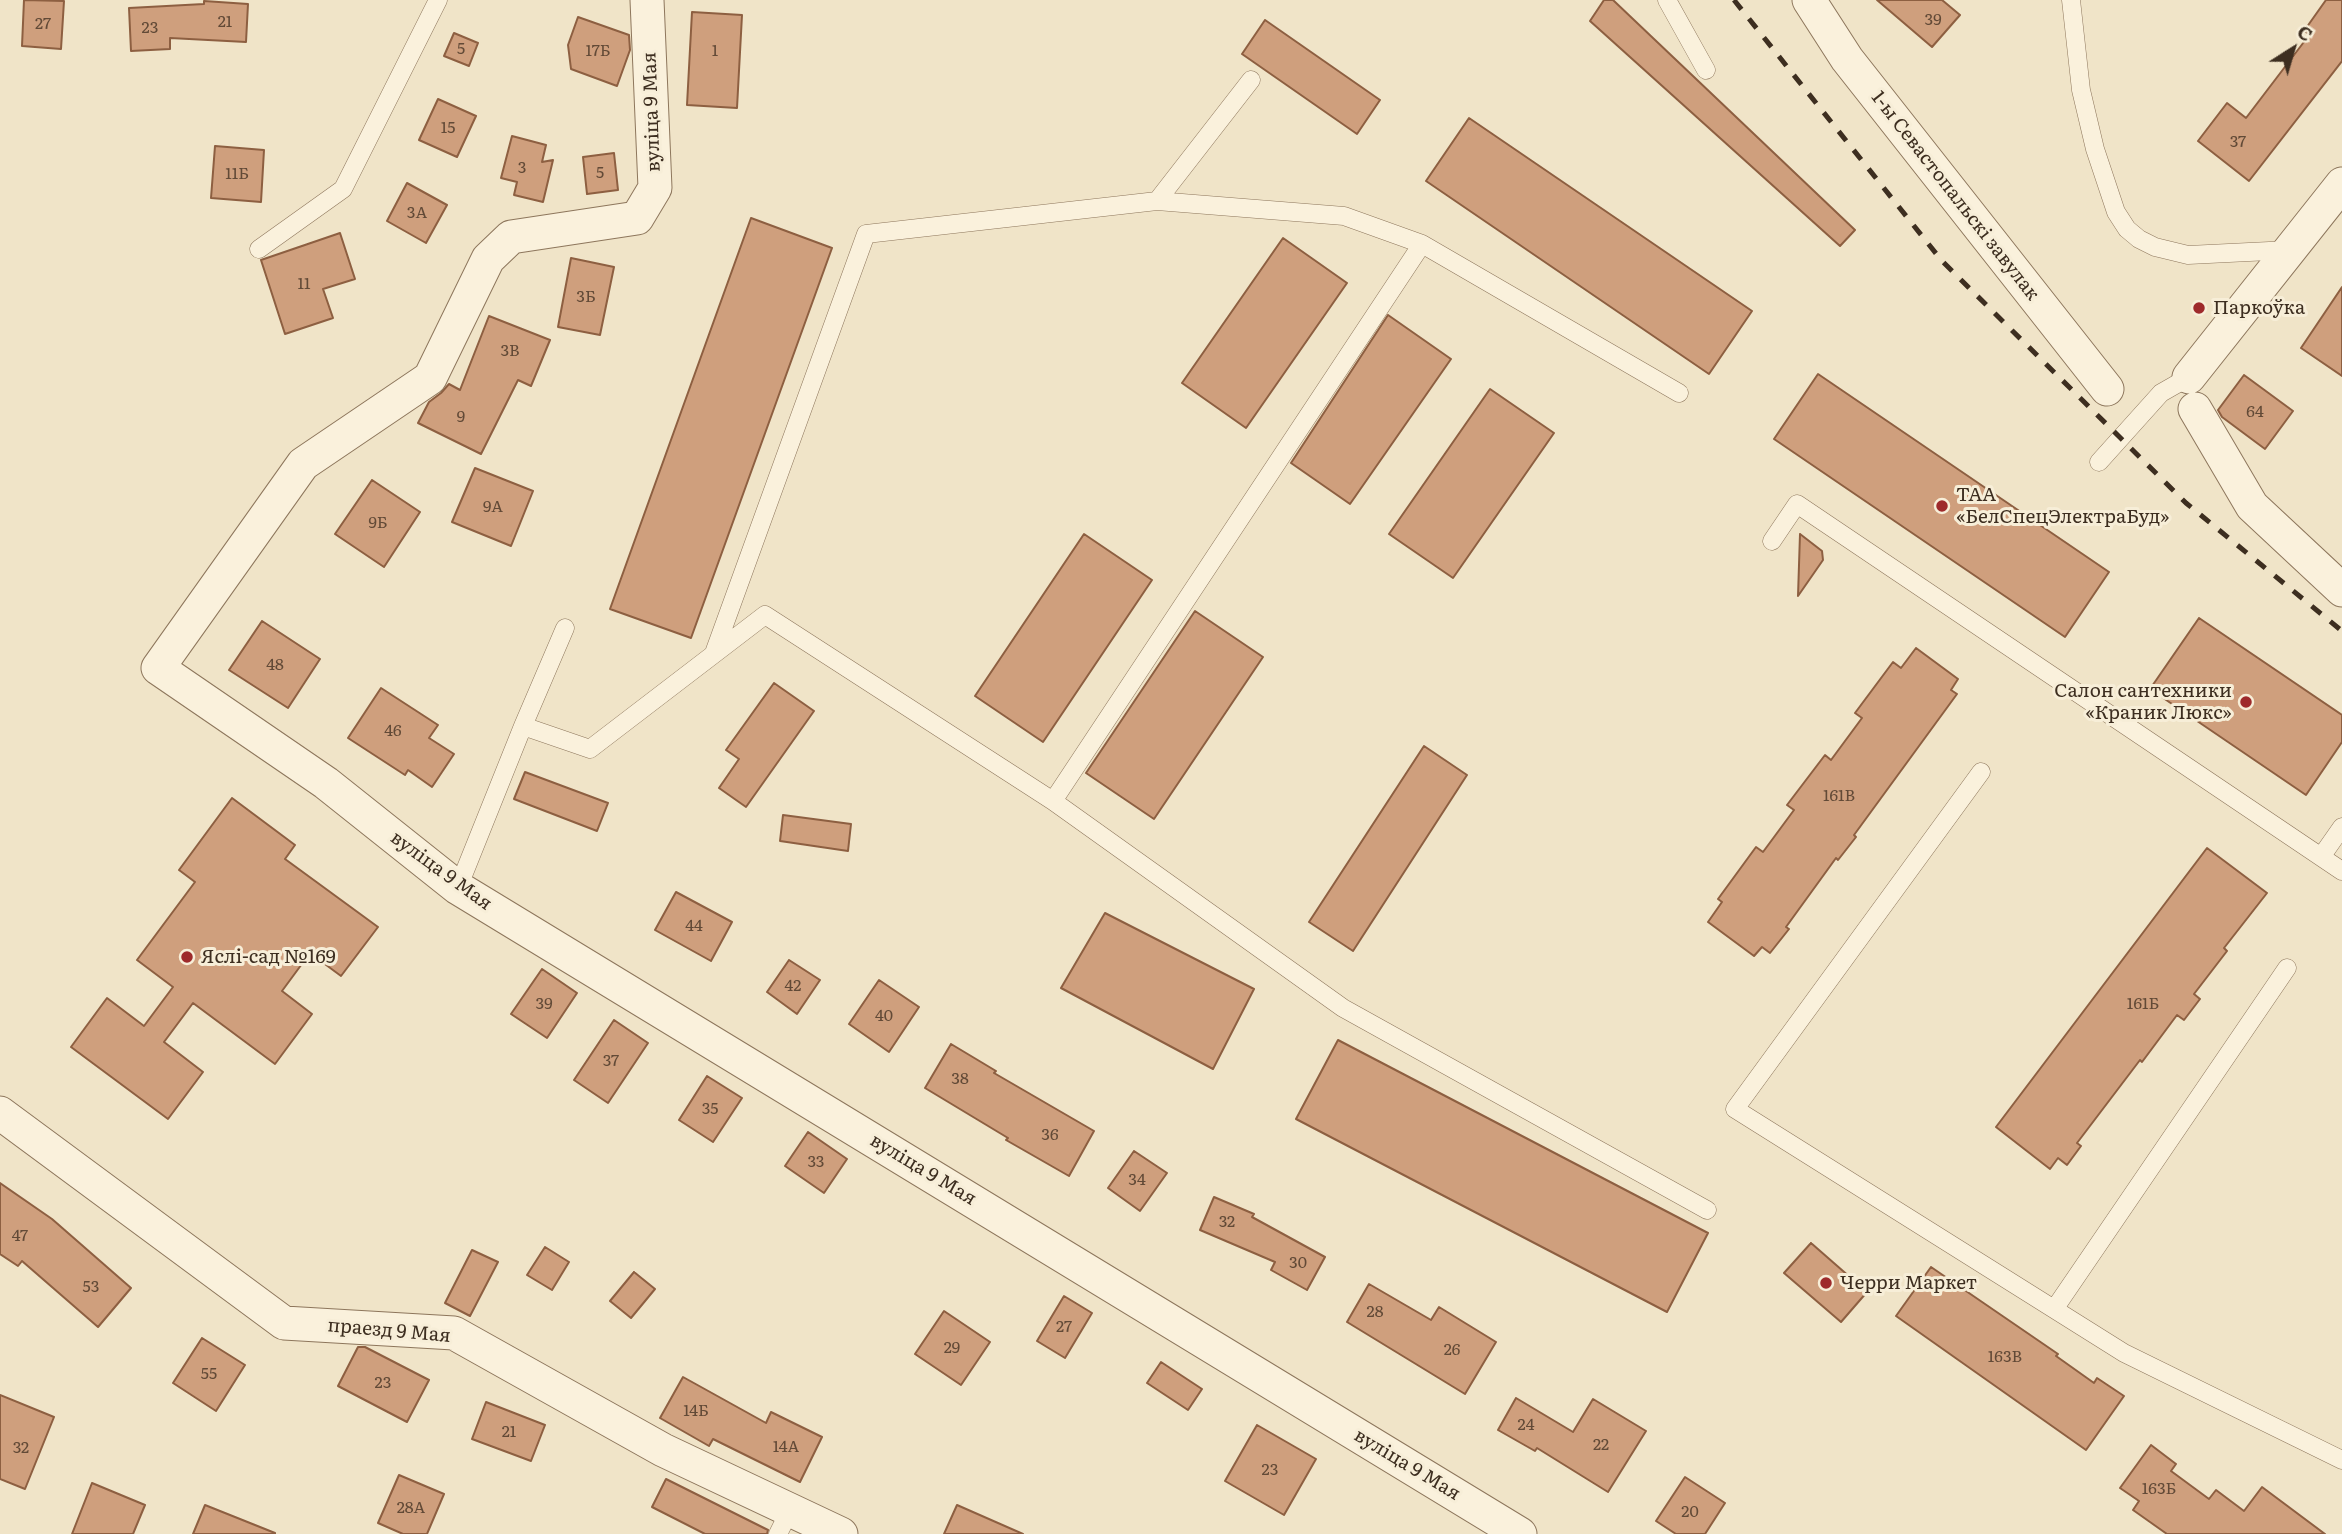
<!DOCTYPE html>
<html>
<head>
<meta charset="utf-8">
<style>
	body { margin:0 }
	#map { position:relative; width:2342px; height:1534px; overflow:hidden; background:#f0e4c8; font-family:Literata,serif }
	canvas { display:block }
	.north { position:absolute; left:2258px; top:14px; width:70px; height:70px; -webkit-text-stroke:5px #f7eed8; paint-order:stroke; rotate:37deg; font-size:19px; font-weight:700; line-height:28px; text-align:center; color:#3d2e20 }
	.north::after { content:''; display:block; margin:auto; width:24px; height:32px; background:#3d2e20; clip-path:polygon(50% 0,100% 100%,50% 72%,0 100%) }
</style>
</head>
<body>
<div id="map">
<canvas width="2342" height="1534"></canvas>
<div class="north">С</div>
</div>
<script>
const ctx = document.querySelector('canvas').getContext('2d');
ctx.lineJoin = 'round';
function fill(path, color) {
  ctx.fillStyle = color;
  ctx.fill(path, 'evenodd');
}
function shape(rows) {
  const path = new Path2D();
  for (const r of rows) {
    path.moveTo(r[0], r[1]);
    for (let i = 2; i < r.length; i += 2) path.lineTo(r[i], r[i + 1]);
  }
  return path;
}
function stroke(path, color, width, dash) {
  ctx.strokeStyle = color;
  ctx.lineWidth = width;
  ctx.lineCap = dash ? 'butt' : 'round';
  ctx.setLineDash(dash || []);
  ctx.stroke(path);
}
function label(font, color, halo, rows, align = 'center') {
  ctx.font = font + ' Literata,serif';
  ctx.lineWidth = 6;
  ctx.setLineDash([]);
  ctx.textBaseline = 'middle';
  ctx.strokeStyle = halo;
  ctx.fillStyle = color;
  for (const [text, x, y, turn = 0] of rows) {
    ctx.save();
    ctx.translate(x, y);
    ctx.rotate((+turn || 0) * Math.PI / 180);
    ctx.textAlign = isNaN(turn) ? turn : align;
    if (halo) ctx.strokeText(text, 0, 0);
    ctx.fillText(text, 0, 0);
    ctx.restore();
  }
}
const building = shape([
	[24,0,64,1,61,49,22,46,24,0],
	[1604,0,1613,0,1855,230,1840,246,1590,21,1604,0],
	[1877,0,1942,0,1960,15,1932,47,1877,0],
	[2326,0,2342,0,2342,61,2249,181,2198,141,2227,103,2246,118,2310,34,2304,31,2326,0],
	[204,1,248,4,246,42,170,38,170,49,131,51,129,8,204,4,204,1],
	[692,12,742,15,737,108,687,105,692,12],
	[578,17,629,35,630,50,617,86,571,69,568,45,578,17],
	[1265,20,1380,100,1357,134,1242,54,1265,20],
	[454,33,478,43,469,66,444,56,454,33],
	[438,99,476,116,457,157,419,140,438,99],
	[1469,118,1752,311,1709,374,1426,181,1469,118],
	[512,136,546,145,542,162,553,160,543,202,514,195,517,182,501,178,512,136],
	[215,146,264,150,261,202,211,198,215,146],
	[614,153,618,190,587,194,583,157,614,153],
	[407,183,447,205,426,243,387,221,407,183],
	[751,218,832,248,691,638,610,609,751,218],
	[340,233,355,279,323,289,333,318,285,334,261,260,340,233],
	[1283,238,1347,283,1246,428,1182,383,1283,238],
	[571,258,614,267,600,335,558,327,571,258],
	[2342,287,2342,376,2301,348,2342,287],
	[1388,315,1451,359,1350,504,1291,463,1388,315],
	[489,316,550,340,531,386,518,380,481,454,418,423,429,402,441,393,449,384,460,390,489,316],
	[1818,374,2109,572,2065,637,1774,439,1818,374],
	[2244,375,2293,411,2265,449,2222,417,2218,410,2244,375],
	[1490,389,1554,433,1453,578,1389,534,1490,389],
	[475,468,533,491,511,546,452,522,475,468],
	[372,480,420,512,384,567,335,534,372,480],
	[1084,534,1152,580,1043,742,975,696,1084,534],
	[1800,534,1822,551,1823,560,1798,596,1800,534],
	[1195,611,1263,657,1154,819,1086,773,1195,611],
	[2199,618,2342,715,2342,742,2306,795,2150,689,2199,618],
	[262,621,320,659,288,708,229,670,262,621],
	[1916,648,1958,679,1951,690,1957,694,1854,835,1856,837,1838,860,1836,858,1786,927,1789,929,1770,953,1762,947,1754,956,1708,922,1722,902,1718,899,1756,847,1763,852,1794,810,1787,805,1825,755,1831,760,1862,718,1855,713,1893,662,1901,668,1916,648],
	[774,683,814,711,746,807,719,788,739,759,726,750,774,683],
	[381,688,438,725,429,738,454,754,432,787,408,770,405,775,348,738,381,688],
	[1424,746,1467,775,1353,951,1309,922,1424,746],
	[525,772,608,803,597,831,514,799,525,772],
	[232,798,295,845,285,859,378,927,341,976,310,953,282,991,312,1014,275,1064,193,1003,164,1042,203,1072,168,1119,71,1047,107,998,144,1026,173,987,137,960,195,882,179,870,232,798],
	[783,815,851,824,848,851,780,841,783,815],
	[2207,848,2267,893,2224,948,2227,951,2194,994,2200,999,2184,1020,2177,1015,2142,1062,2140,1060,2077,1143,2081,1146,2067,1165,2058,1158,2050,1169,1996,1127,2207,848],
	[676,892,732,922,711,961,655,930,676,892],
	[1105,913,1254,989,1213,1069,1061,988,1105,913],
	[789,960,820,980,797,1014,767,992,789,960],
	[542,969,577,993,547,1038,511,1014,542,969],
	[879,980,919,1007,889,1052,849,1024,879,980],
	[614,1020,648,1043,608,1103,574,1080,614,1020],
	[1338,1040,1708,1233,1667,1312,1296,1119,1338,1040],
	[951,1044,996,1071,994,1073,1094,1131,1069,1176,1006,1140,1008,1138,925,1088,951,1044],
	[707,1076,742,1098,713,1142,679,1120,707,1076],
	[808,1132,847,1159,824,1193,785,1166,808,1132],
	[1134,1151,1167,1173,1140,1211,1108,1188,1134,1151],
	[0,1183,52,1219,131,1288,98,1327,22,1261,18,1266,0,1254,0,1183],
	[1214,1197,1254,1214,1252,1217,1325,1257,1307,1290,1271,1270,1275,1262,1200,1230,1214,1197],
	[1811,1243,1867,1292,1841,1322,1784,1273,1811,1243],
	[545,1247,569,1262,552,1290,527,1275,545,1247],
	[472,1250,498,1262,470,1316,445,1303,472,1250],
	[1931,1267,2058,1354,2056,1356,2094,1383,2097,1378,2124,1396,2086,1450,1896,1316,1931,1267],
	[634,1272,655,1289,631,1318,610,1301,634,1272],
	[1369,1284,1431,1320,1439,1307,1496,1342,1465,1394,1347,1322,1369,1284],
	[1064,1296,1092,1313,1065,1358,1037,1341,1064,1296],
	[944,1311,990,1342,961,1385,915,1354,944,1311],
	[202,1338,245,1365,216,1411,173,1383,202,1338],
	[358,1347,365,1347,429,1380,407,1422,338,1386,358,1347],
	[1161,1362,1202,1389,1188,1410,1147,1383,1161,1362],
	[683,1377,766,1423,771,1412,822,1437,800,1482,713,1439,709,1446,660,1418,683,1377],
	[0,1395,54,1417,25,1489,0,1479,0,1395],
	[1516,1398,1573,1432,1593,1399,1646,1431,1608,1492,1537,1448,1535,1451,1498,1430,1516,1398],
	[486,1402,545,1425,531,1461,472,1439,486,1402],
	[1257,1425,1316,1459,1284,1515,1225,1481,1257,1425],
	[2151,1445,2176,1464,2171,1471,2209,1499,2216,1490,2244,1511,2262,1487,2325,1534,2167,1534,2133,1510,2139,1501,2120,1488,2151,1445],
	[399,1475,444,1494,427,1534,403,1534,378,1523,399,1475],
	[1685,1477,1725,1503,1705,1534,1676,1534,1656,1521,1685,1477],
	[666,1479,768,1530,767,1534,705,1534,652,1507,666,1479],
	[92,1483,145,1505,133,1534,72,1534,92,1483],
	[205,1505,275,1533,275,1534,193,1534,205,1505],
	[957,1505,1023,1534,944,1534,957,1505]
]);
fill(building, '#cf9f7d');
stroke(building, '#8d5f41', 2);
const service = shape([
	[1667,0,1706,70],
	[2071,0,2081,90,2095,149,2116,212,2127,229,2139,239,2155,247,2188,255,2290,250],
	[1251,80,1157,201,1344,216,1422,244],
	[259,249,343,189,438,0],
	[2099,462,2161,393,2189,377],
	[1772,541,1797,504,2342,871],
	[714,653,866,234,1157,201],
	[523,726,565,628],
	[1981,772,1735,1109,2124,1353,2342,1460],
	[1053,801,1422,244,1679,393],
	[2321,857,2342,827],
	[458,888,523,726,590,749,765,615,1053,801,1343,1008,1707,1210],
	[2055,1308,2287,968],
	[778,1534,790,1510]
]);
const minor = shape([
	[647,0,655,188,637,218,511,237,488,259,430,378,303,464,158,668,326,783,458,888,1520,1534],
	[1809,0,1847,59,2107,389],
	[2189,377,2342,184],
	[2195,409,2252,506,2342,590],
	[0,1113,284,1323,454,1333,663,1450,841,1534]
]);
stroke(service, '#8d765c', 19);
stroke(minor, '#8d765c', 35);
stroke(service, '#faf1dc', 18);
stroke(minor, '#faf1dc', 33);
stroke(shape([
	[1734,0,1942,261,2186,503,2342,631]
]), '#3d2e20', 5, [12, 12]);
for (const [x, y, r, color] of [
	[2199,308,7,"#9e2a2b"],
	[1942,506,7,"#9e2a2b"],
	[2246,702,7,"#9e2a2b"],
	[187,957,7,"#9e2a2b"],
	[1826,1283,7,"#9e2a2b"]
]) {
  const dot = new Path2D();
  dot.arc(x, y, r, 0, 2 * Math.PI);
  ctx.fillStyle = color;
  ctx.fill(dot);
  stroke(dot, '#f7eed8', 2.5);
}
label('16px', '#624a37', null, [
	["39",1933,20],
	["21",225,22],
	["27",43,24],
	["23",150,28],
	["5",461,49],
	["17Б",598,51],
	["1",715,51],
	["15",448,128],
	["37",2238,142],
	["3",522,168],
	["5",600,173],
	["11Б",237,174],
	["3А",417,213],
	["11",304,284],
	["3Б",586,297],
	["3В",510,351],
	["64",2255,412],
	["9",461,417],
	["9А",493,507],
	["9Б",378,523],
	["48",275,665],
	["46",393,731],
	["161В",1839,796],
	["44",694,926],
	["42",793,986],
	["39",544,1004],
	["161Б",2143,1004],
	["40",884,1016],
	["37",611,1061],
	["38",960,1079],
	["35",710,1109],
	["36",1050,1135],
	["33",816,1162],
	["34",1137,1180],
	["32",1227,1222],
	["47",20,1236],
	["30",1298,1263],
	["53",91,1287],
	["28",1375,1312],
	["27",1064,1327],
	["29",952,1348],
	["26",1452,1350],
	["163В",2005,1357],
	["55",209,1374],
	["23",383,1383],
	["14Б",696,1411],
	["24",1526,1425],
	["21",509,1432],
	["22",1601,1445],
	["14А",786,1447],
	["32",21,1448],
	["23",1270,1470],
	["163Б",2159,1489],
	["28А",411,1508],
	["20",1690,1512]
]);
label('19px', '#3d2e20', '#f7eed8', [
	["вуліца 9 Мая",652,112,-92],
	["1-ы Севастопальскі завулак",1955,196,52],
	["вуліца 9 Мая",441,871,36],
	["вуліца 9 Мая",923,1170,31],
	["праезд 9 Мая",389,1331,5],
	["вуліца 9 Мая",1407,1465,31]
]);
label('19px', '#3d2e20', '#f7eed8', [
	["Паркоўка",2213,308],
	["ТАА",1956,495],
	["«БелСпецЭлектраБуд»",1956,517],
	["Салон сантехники",2232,691,"right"],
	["«Краник Люкс»",2232,713,"right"],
	["Яслі-сад №169",201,957],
	["Черри Маркет",1840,1283]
], 'left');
</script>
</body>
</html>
